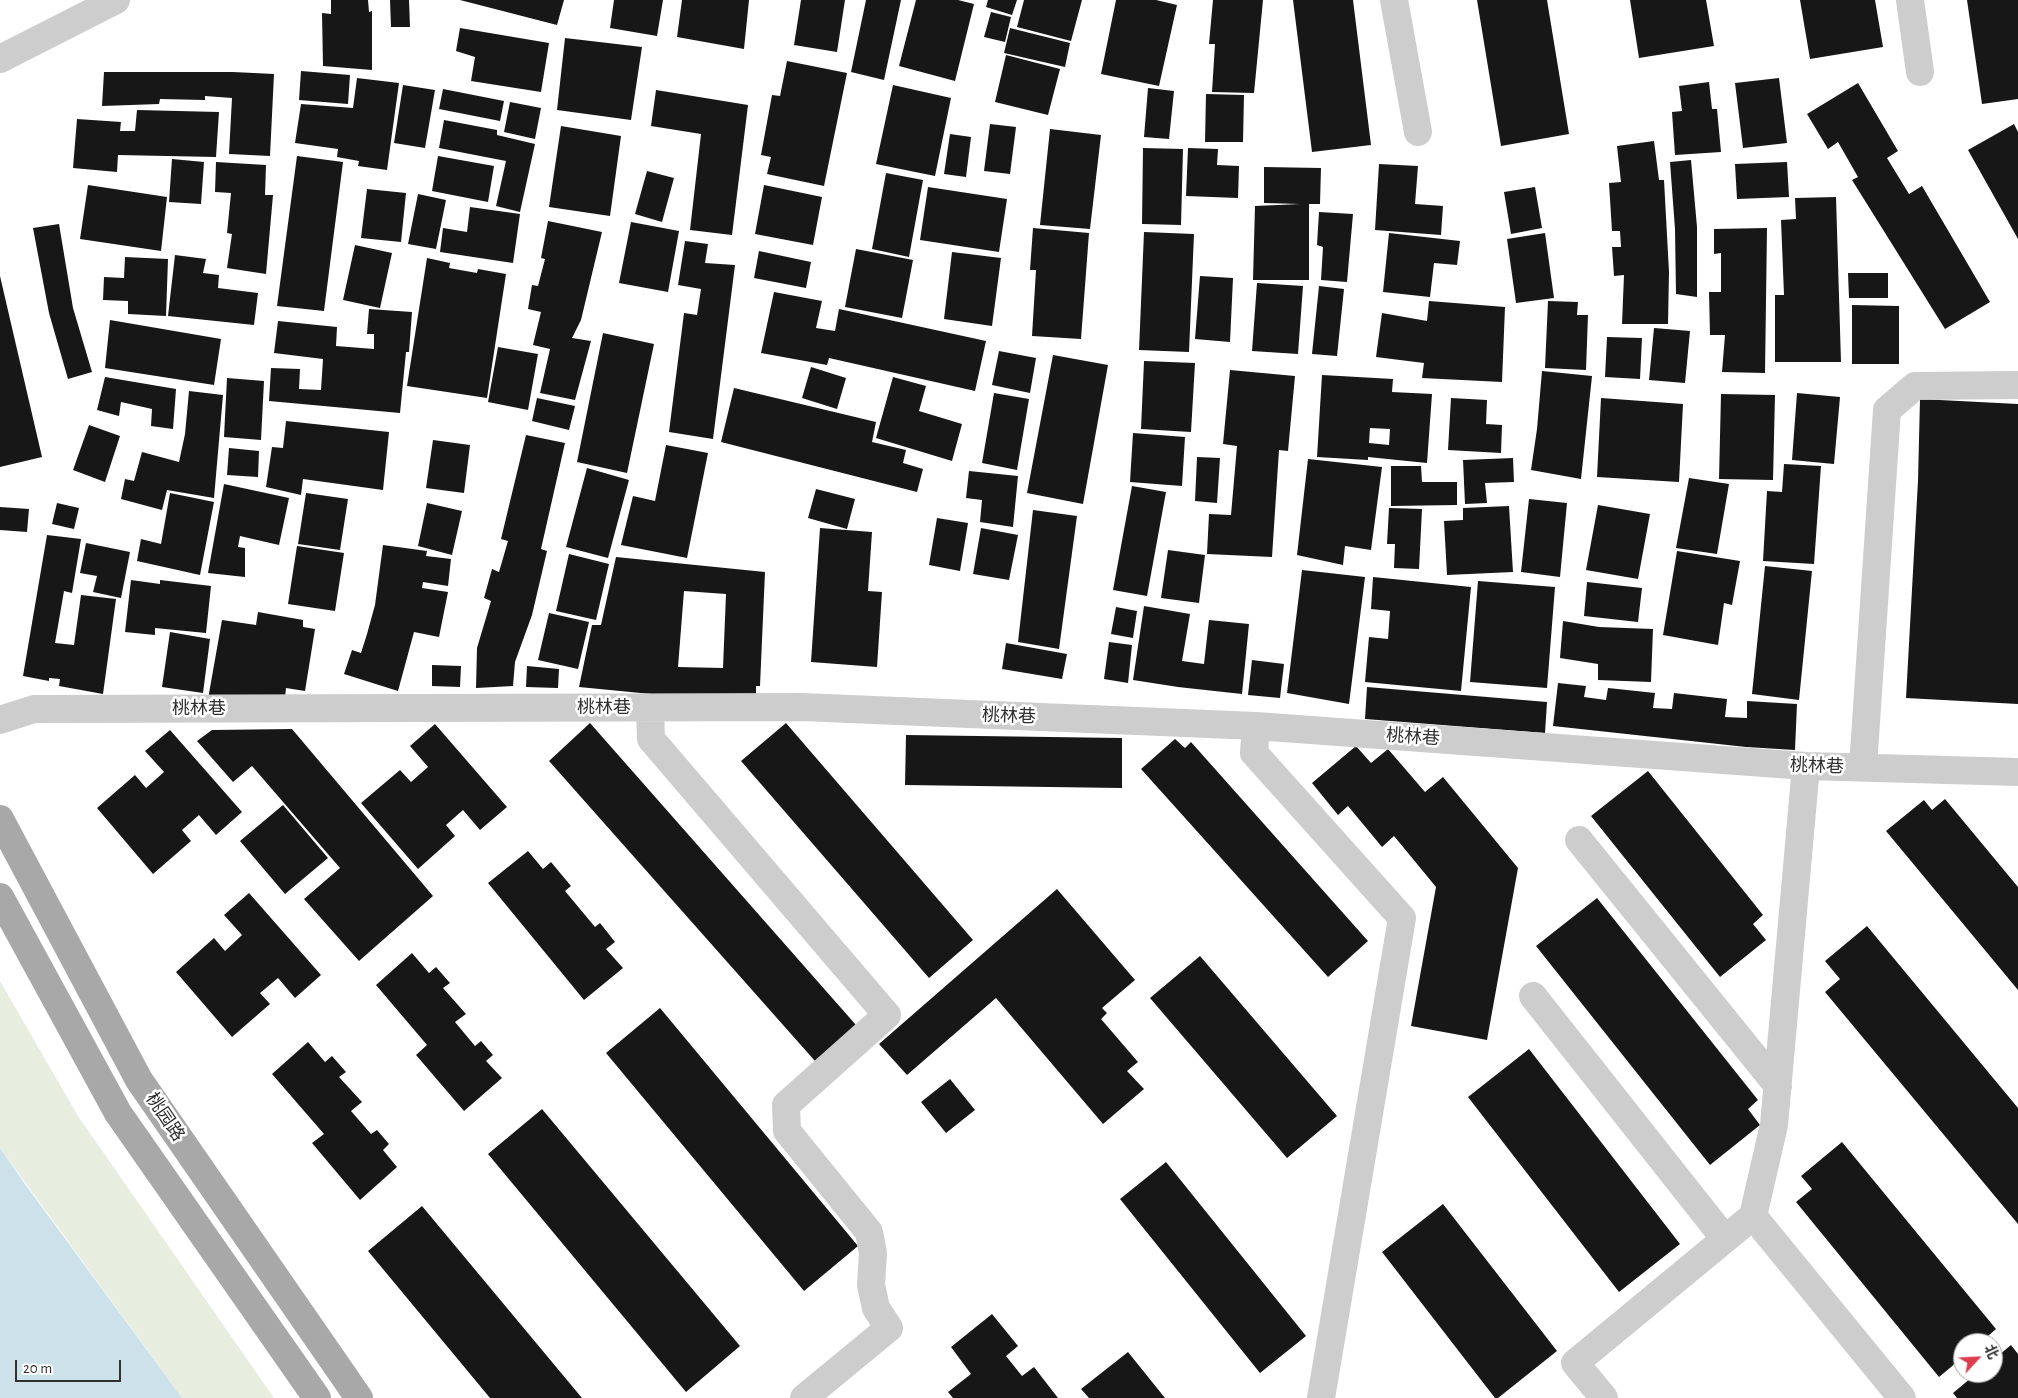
<!DOCTYPE html>
<html>
<head>
<meta charset="utf-8">
<style>
	body { margin:0 }
	#map { position:relative; width:2018px; height:1398px; overflow:hidden; background:#fff; font-family:"Alegreya Sans","Noto Sans SC",sans-serif }
	canvas { display:block }
	.north { position:absolute; left:1953px; top:1333px; width:50px; height:50px; box-sizing:border-box; background:#fff; border:1px solid #acacac; border-radius:50%; rotate:65deg; font-size:14px; font-weight:700; line-height:20px; text-align:center; color:#303030 }
	.north::after { content:''; display:block; margin:auto; width:18px; height:22px; background:#de3c4f; clip-path:polygon(50% 0,100% 100%,50% 72%,0 100%) }
	.scale { position:absolute; left:15px; top:1360px; width:106px; height:22px; box-sizing:border-box; border:2px solid #303030; border-top:0; padding-left:6px; font-size:15px; line-height:18px; white-space:nowrap; color:#303030; -webkit-text-stroke:4px #fff; paint-order:stroke }
</style>
</head>
<body>
<div id="map">
<canvas width="2018" height="1398"></canvas>
<div class="north">北</div>
<div class="scale">20 m</div>
</div>
<script>
const ctx = document.querySelector('canvas').getContext('2d');
ctx.lineJoin = 'round';
function fill(path, color) {
  ctx.fillStyle = color;
  ctx.fill(path, 'evenodd');
}
function shape(rows) {
  const path = new Path2D();
  for (const r of rows) {
    path.moveTo(r[0], r[1]);
    for (let i = 2; i < r.length; i += 2) path.lineTo(r[i], r[i + 1]);
  }
  return path;
}
function stroke(path, color, width, dash) {
  ctx.strokeStyle = color;
  ctx.lineWidth = width;
  ctx.lineCap = dash ? 'butt' : 'round';
  ctx.setLineDash(dash || []);
  ctx.stroke(path);
}
function label(font, color, halo, rows, align = 'center') {
  ctx.font = font + ' "Alegreya Sans","Noto Sans SC",sans-serif';
  ctx.lineWidth = 5;
  ctx.setLineDash([]);
  ctx.textBaseline = 'middle';
  ctx.strokeStyle = halo;
  ctx.fillStyle = color;
  for (const [text, x, y, turn = 0] of rows) {
    ctx.save();
    ctx.translate(x, y);
    ctx.rotate((+turn || 0) * Math.PI / 180);
    ctx.textAlign = isNaN(turn) ? turn : align;
    if (halo) ctx.strokeText(text, 0, 0);
    ctx.fillText(text, 0, 0);
    ctx.restore();
  }
}
fill(shape([
	[0,981,78,1116,274,1398,182,1398,0,1148]
]), '#e7eddf');
fill(shape([
	[0,1148,25,1184,182,1398,0,1398]
]), '#cde1eb');
fill(shape([
	[331,0,368,0,369,12,372,11,372,70,323,66,322,13,331,14],
	[390,0,409,0,410,27,391,27],
	[460,0,564,0,557,25],
	[614,0,663,0,657,36,610,28],
	[682,0,749,0,744,49,677,37],
	[801,0,845,0,837,52,794,45],
	[866,0,901,0,884,80,851,72],
	[916,0,958,0,974,4,955,81,899,66],
	[988,0,1017,0,1012,15,986,7],
	[1024,0,1082,0,1071,41,1017,27],
	[1116,0,1156,0,1177,5,1159,86,1101,74],
	[1213,0,1263,0,1254,93,1212,92,1215,44,1209,44],
	[1293,0,1353,0,1371,145,1312,152],
	[1477,0,1547,0,1569,134,1501,146],
	[1630,0,1706,0,1714,46,1639,58],
	[1800,0,1875,0,1883,47,1810,59],
	[1967,0,2018,0,2018,99,1982,104],
	[991,12,1011,17,1005,42,984,37],
	[460,28,549,43,541,92,471,81,475,57,456,51],
	[1010,28,1070,43,1065,67,1004,53],
	[565,38,642,47,631,120,557,110],
	[1006,55,1060,69,1048,115,995,102],
	[787,61,847,73,824,186,767,174,771,157,761,155,772,95,780,96],
	[301,71,350,75,348,104,299,100],
	[104,72,233,72,274,74,270,156,229,154,232,98,205,96,205,100,160,99,159,104,102,106],
	[357,78,399,83,387,170,358,166,359,161,337,157,338,149,295,143,301,104,353,108],
	[1779,78,1787,143,1743,148,1735,83],
	[1709,82,1712,109,1717,109,1721,152,1675,155,1672,112,1682,111,1679,86],
	[1858,83,1898,151,1887,158,1909,194,1922,186,1990,302,1945,329,1852,180,1858,177,1838,142,1828,149,1807,114],
	[403,85,435,90,425,148,394,143],
	[893,85,951,98,935,176,876,164],
	[1148,88,1174,91,1169,139,1144,137],
	[443,89,504,101,500,121,439,109],
	[656,90,748,105,732,235,690,230,701,134,651,126],
	[1206,94,1244,95,1243,142,1205,142],
	[510,102,541,108,535,139,504,132],
	[137,110,219,112,216,157,118,155,117,172,73,168,77,119,121,122,120,131,135,131],
	[444,120,497,130,497,135,535,144,520,212,496,206,506,161,439,148],
	[990,124,1016,127,1010,174,984,171],
	[2014,124,2018,132,2018,239,1968,150],
	[561,126,621,136,610,216,549,207],
	[1050,129,1101,135,1090,229,1040,225],
	[950,134,971,137,966,177,944,174],
	[1654,141,1659,180,1664,180,1669,272,1668,324,1622,324,1624,275,1614,276,1612,247,1621,247,1620,231,1612,231,1609,183,1621,182,1617,146],
	[1143,148,1183,149,1181,225,1142,224],
	[1188,148,1218,149,1217,165,1239,166,1238,198,1186,196],
	[297,156,343,162,324,311,277,306],
	[438,156,494,166,488,202,432,191],
	[172,159,204,162,201,204,169,202],
	[1691,160,1697,227,1697,297,1676,294,1675,229,1670,162],
	[216,162,266,165,265,195,273,195,266,274,227,268,232,234,227,233,231,193,215,192],
	[1787,162,1789,197,1737,199,1735,164],
	[1379,164,1418,166,1415,204,1443,206,1441,235,1375,230],
	[1264,167,1321,168,1320,204,1309,204,1309,280,1253,280,1255,206,1300,204,1264,203],
	[647,171,674,178,662,222,635,214],
	[886,173,923,180,909,257,872,249],
	[88,185,167,197,161,251,80,239],
	[764,185,822,197,813,245,755,234],
	[928,187,1007,199,999,252,920,240],
	[1535,187,1542,228,1511,234,1504,192],
	[367,189,406,193,401,242,361,238],
	[418,194,446,200,436,249,408,244],
	[1836,197,1841,362,1775,362,1775,295,1784,295,1781,220,1796,219,1795,198],
	[470,207,520,214,513,263,440,252,443,228,467,232],
	[1319,212,1353,214,1347,282,1321,280,1323,247,1317,245],
	[548,221,602,232,581,320,572,338,591,341,575,400,540,393,550,349,533,345,541,312,528,309,532,285,538,286,545,259,541,258],
	[631,222,679,231,668,292,619,283],
	[59,224,73,308,92,372,68,379,49,313,33,228],
	[1033,228,1089,233,1081,339,1032,336,1036,270,1030,270],
	[1767,228,1765,373,1722,372,1725,335,1710,335,1709,292,1721,292,1721,253,1714,254,1714,229],
	[1144,232,1194,234,1189,352,1139,350],
	[1389,233,1460,241,1457,265,1434,263,1430,297,1383,292],
	[1545,233,1554,298,1516,303,1507,239],
	[685,241,708,244,705,263,735,265,713,439,669,432,684,313,697,315,701,289,678,285],
	[355,245,392,253,380,308,343,300],
	[856,249,913,260,902,318,845,307],
	[759,251,811,262,806,288,754,278],
	[952,252,1001,258,992,326,944,319],
	[175,255,206,259,203,273,219,275,218,288,258,293,254,325,168,316],
	[125,257,168,259,166,316,128,314,128,301,103,300,104,277,124,278],
	[427,258,450,263,449,268,477,273,478,269,506,274,487,398,407,386],
	[1848,273,1888,273,1888,298,1849,298],
	[0,276,42,457,0,467],
	[1200,276,1233,278,1230,342,1195,339],
	[1257,283,1303,286,1298,354,1252,351],
	[1319,286,1344,289,1337,356,1312,354],
	[774,292,822,301,816,328,835,331,839,309,986,341,975,391,829,358,827,365,761,353],
	[1429,301,1505,307,1502,382,1422,378,1424,363,1376,357,1382,313,1427,321],
	[1548,301,1578,302,1577,315,1588,315,1586,370,1545,368],
	[1852,305,1899,306,1899,364,1852,364],
	[369,309,412,312,409,352,406,352,400,413,269,401,271,368,300,369,299,389,321,390,323,359,274,353,278,321,337,327,336,346,374,349,374,334,367,334],
	[110,320,221,339,214,385,105,368],
	[1654,328,1690,331,1685,383,1649,380],
	[603,333,654,344,627,473,577,462],
	[1607,337,1642,338,1640,379,1605,377],
	[498,347,538,354,528,410,488,402],
	[999,351,1036,358,1030,393,992,385],
	[1053,355,1108,365,1083,504,1027,493],
	[1144,361,1195,363,1191,432,1141,429],
	[811,367,846,378,837,409,802,398],
	[1230,370,1295,376,1288,451,1279,450,1272,557,1207,554,1209,514,1231,515,1237,446,1223,444],
	[1542,371,1592,376,1581,479,1531,470,1537,429],
	[1322,375,1393,379,1392,392,1432,394,1427,463,1368,457,1368,460,1317,457],
	[1370,428,1390,429,1389,445,1369,443],
	[105,377,176,389,173,429,151,426,152,409,121,402,119,416,97,410],
	[893,377,926,386,919,411,962,424,952,461,876,438],
	[227,378,264,381,261,440,224,437],
	[734,388,876,422,872,442,906,450,903,463,923,469,917,492,721,442],
	[189,391,223,395,214,498,167,490,162,510,121,499,125,479,134,481,142,452,179,462,185,434],
	[994,393,1029,399,1017,470,982,463],
	[1797,393,1840,397,1834,464,1792,460],
	[1721,394,1775,395,1773,480,1719,479],
	[537,398,575,406,569,430,532,421],
	[1451,398,1487,400,1486,424,1502,425,1501,453,1448,450],
	[1601,398,1683,404,1679,482,1597,477],
	[1920,399,2018,404,2018,704,1906,698,1918,481],
	[286,421,389,432,383,490,303,479,301,495,266,487,272,447,283,448],
	[89,425,120,436,105,482,73,470],
	[1133,433,1185,437,1182,486,1130,482],
	[526,435,565,443,541,549,547,551,532,615,515,662,513,686,476,688,477,648,491,601,484,598,492,569,499,572,508,541,501,539],
	[433,440,470,445,464,493,426,488],
	[666,445,708,453,687,558,621,545,633,496,655,501],
	[229,448,259,451,258,477,227,475],
	[1197,457,1220,458,1217,503,1195,501],
	[1513,458,1514,482,1485,483,1487,503,1465,504,1463,460],
	[1308,459,1382,467,1371,550,1345,546,1343,565,1297,555],
	[1784,464,1821,466,1814,564,1763,561,1767,491,1782,492],
	[1391,466,1421,466,1422,482,1457,482,1457,505,1391,506],
	[587,468,629,480,608,558,566,547],
	[969,471,1018,476,1013,527,980,522,982,500,966,498],
	[1689,478,1729,484,1717,554,1676,548],
	[224,484,289,498,279,545,240,536,238,547,245,548,245,577,208,573],
	[1132,486,1166,492,1147,596,1113,590],
	[816,489,855,499,847,529,808,518],
	[170,493,214,502,200,575,137,561,141,539,161,544],
	[306,493,348,499,340,550,298,544],
	[1529,499,1567,503,1560,577,1521,572],
	[57,503,79,508,74,529,52,524],
	[427,503,462,511,452,555,418,546],
	[1598,505,1650,514,1638,579,1586,570],
	[1509,506,1513,572,1447,575,1444,521,1463,520,1463,508],
	[0,507,29,509,27,532,0,530],
	[1389,508,1422,509,1419,569,1394,568,1395,544,1387,544],
	[1033,510,1077,516,1059,649,1018,642],
	[937,518,968,523,960,571,929,565],
	[820,528,872,532,868,591,882,592,877,667,811,662],
	[981,528,1018,535,1009,580,973,574],
	[47,535,81,539,72,593,64,591,55,643,74,645,81,595,116,599,103,694,59,686,60,679,49,678,49,681,23,676],
	[86,543,130,552,121,598,93,592,97,576,80,573],
	[383,545,427,551,426,556,451,559,448,586,423,582,422,588,448,592,439,637,414,632,398,691,344,674,352,650,361,653,367,634,375,605],
	[297,546,344,553,335,611,288,604],
	[1168,550,1205,555,1199,603,1161,598],
	[1677,551,1740,561,1732,605,1724,603,1718,645,1663,635],
	[569,554,609,564,596,620,556,611],
	[616,557,765,572,760,686,756,686,756,696,651,694,579,687,592,625,601,625],
	[684,591,726,594,723,668,678,667],
	[1765,566,1812,571,1799,700,1752,694],
	[1302,570,1365,577,1349,704,1287,693],
	[1373,577,1471,587,1461,691,1365,682,1369,637,1388,639,1390,611,1371,609],
	[131,580,160,584,160,580,211,586,206,633,155,628,155,635,125,632],
	[1478,581,1555,587,1547,688,1470,682],
	[1587,582,1642,588,1638,622,1584,616],
	[1144,606,1190,614,1182,661,1204,664,1209,620,1249,624,1242,694,1178,687,1133,680],
	[1116,607,1137,611,1133,638,1111,634],
	[258,612,303,620,303,627,315,629,305,691,286,688,285,698,208,699,222,620,256,625],
	[549,613,589,622,578,669,538,660],
	[1563,621,1599,627,1653,629,1651,682,1598,680,1598,664,1560,658],
	[170,632,210,639,203,693,162,687],
	[1109,642,1132,645,1128,683,1104,679],
	[1006,643,1067,654,1062,679,1002,669],
	[1252,660,1284,664,1280,698,1248,695],
	[432,665,461,666,460,687,432,686],
	[527,666,559,669,558,688,526,687],
	[1558,683,1586,686,1584,697,1606,700,1608,688,1655,693,1653,708,1672,709,1674,693,1727,699,1725,717,1747,718,1747,701,1797,704,1795,750,1746,747,1553,726],
	[1367,687,1547,702,1545,733,1365,719],
	[590,723,856,1025,815,1061,549,761],
	[786,723,973,940,929,978,741,761],
	[435,724,507,807,480,830,463,810,446,825,455,836,418,869,361,803,400,770,411,782,428,767,410,746],
	[292,729,433,896,359,961,304,899,340,868,252,766,233,782,197,741,212,730],
	[170,730,242,812,216,835,199,815,182,830,191,841,153,874,97,808,135,775,146,788,164,772,145,751],
	[906,735,1122,738,1122,788,905,785],
	[1175,739,1185,748,1191,742,1368,941,1328,977,1141,769],
	[1356,746,1371,763,1388,749,1425,792,1443,777,1518,868,1487,1040,1411,1026,1436,887,1394,836,1382,847,1348,806,1338,815,1312,783],
	[1648,771,1763,915,1753,924,1766,940,1720,977,1591,816],
	[1945,799,2018,887,2018,990,1886,831,1924,800,1932,810],
	[283,805,328,858,285,894,240,841],
	[528,851,543,869,551,862,571,886,565,891,595,927,600,923,615,942,606,949,623,968,584,1000,488,883],
	[1057,889,1135,980,1102,1008,1107,1013,1101,1019,1138,1062,1127,1071,1144,1089,1103,1124,996,998,907,1075,879,1044],
	[249,893,321,975,295,998,278,978,260,993,270,1004,232,1037,176,972,214,938,225,951,242,935,224,915],
	[1597,898,1758,1100,1748,1109,1760,1125,1710,1165,1536,946],
	[1867,926,2018,1108,2018,1224,1825,992,1840,979,1825,961],
	[412,953,429,973,436,967,450,983,443,988,466,1014,455,1022,475,1046,481,1041,493,1055,486,1061,502,1078,464,1111,416,1055,427,1045,376,985],
	[1200,956,1337,1116,1287,1158,1150,998],
	[660,1008,858,1246,804,1291,606,1053],
	[308,1042,325,1062,332,1056,346,1072,339,1077,362,1102,351,1111,371,1134,377,1130,389,1144,383,1150,397,1167,360,1200,312,1143,324,1134,272,1074],
	[1529,1049,1680,1244,1619,1292,1468,1097],
	[950,1079,975,1110,946,1133,921,1102],
	[542,1109,740,1346,686,1392,488,1154],
	[1842,1142,1996,1329,1980,1343,1963,1343,1963,1357,1939,1377,1796,1202,1812,1189,1801,1176],
	[1166,1162,1306,1336,1260,1373,1120,1199],
	[1443,1204,1557,1351,1498,1398,1495,1398,1382,1252],
	[422,1206,582,1398,490,1398,368,1251],
	[992,1314,1018,1346,1006,1356,1022,1376,1034,1367,1058,1398,953,1398,948,1392,971,1374,951,1347],
	[2011,1345,2018,1354,2018,1398,1957,1398,1953,1393,1977,1373,1993,1373,1993,1360],
	[1128,1352,1165,1398,1089,1398,1081,1389]
]), '#171717');
stroke(shape([
	[1394,0,1418,132],
	[1910,0,1920,72],
	[0,59,116,0],
	[650,708,651,739,887,1015,786,1105,787,1131,869,1232,873,1253,871,1285,876,1308,889,1328,804,1398],
	[0,720,34,709,802,707,1256,726,1806,766,2018,772],
	[1256,726,1254,753,1402,918,1321,1398],
	[1863,767,1887,410,1915,386,2018,385],
	[1579,840,1778,1086],
	[1533,996,1725,1239],
	[1753,1216,1774,1125,1806,766],
	[1604,1398,1575,1363,1753,1216,1902,1398]
]), '#cdcdcd', 28);
stroke(shape([
	[0,819,139,1080,359,1398],
	[0,897,118,1113,317,1398]
]), '#a8a8a8', 28);
label('18px', '#303030', '#fff', [
	["桃林巷",604,708],
	["桃林巷",199,709],
	["桃林巷",1009,716,2],
	["桃林巷",1413,737,4],
	["桃林巷",1817,766,2],
	["桃园路",165,1117,56]
]);
</script>
</body>
</html>
